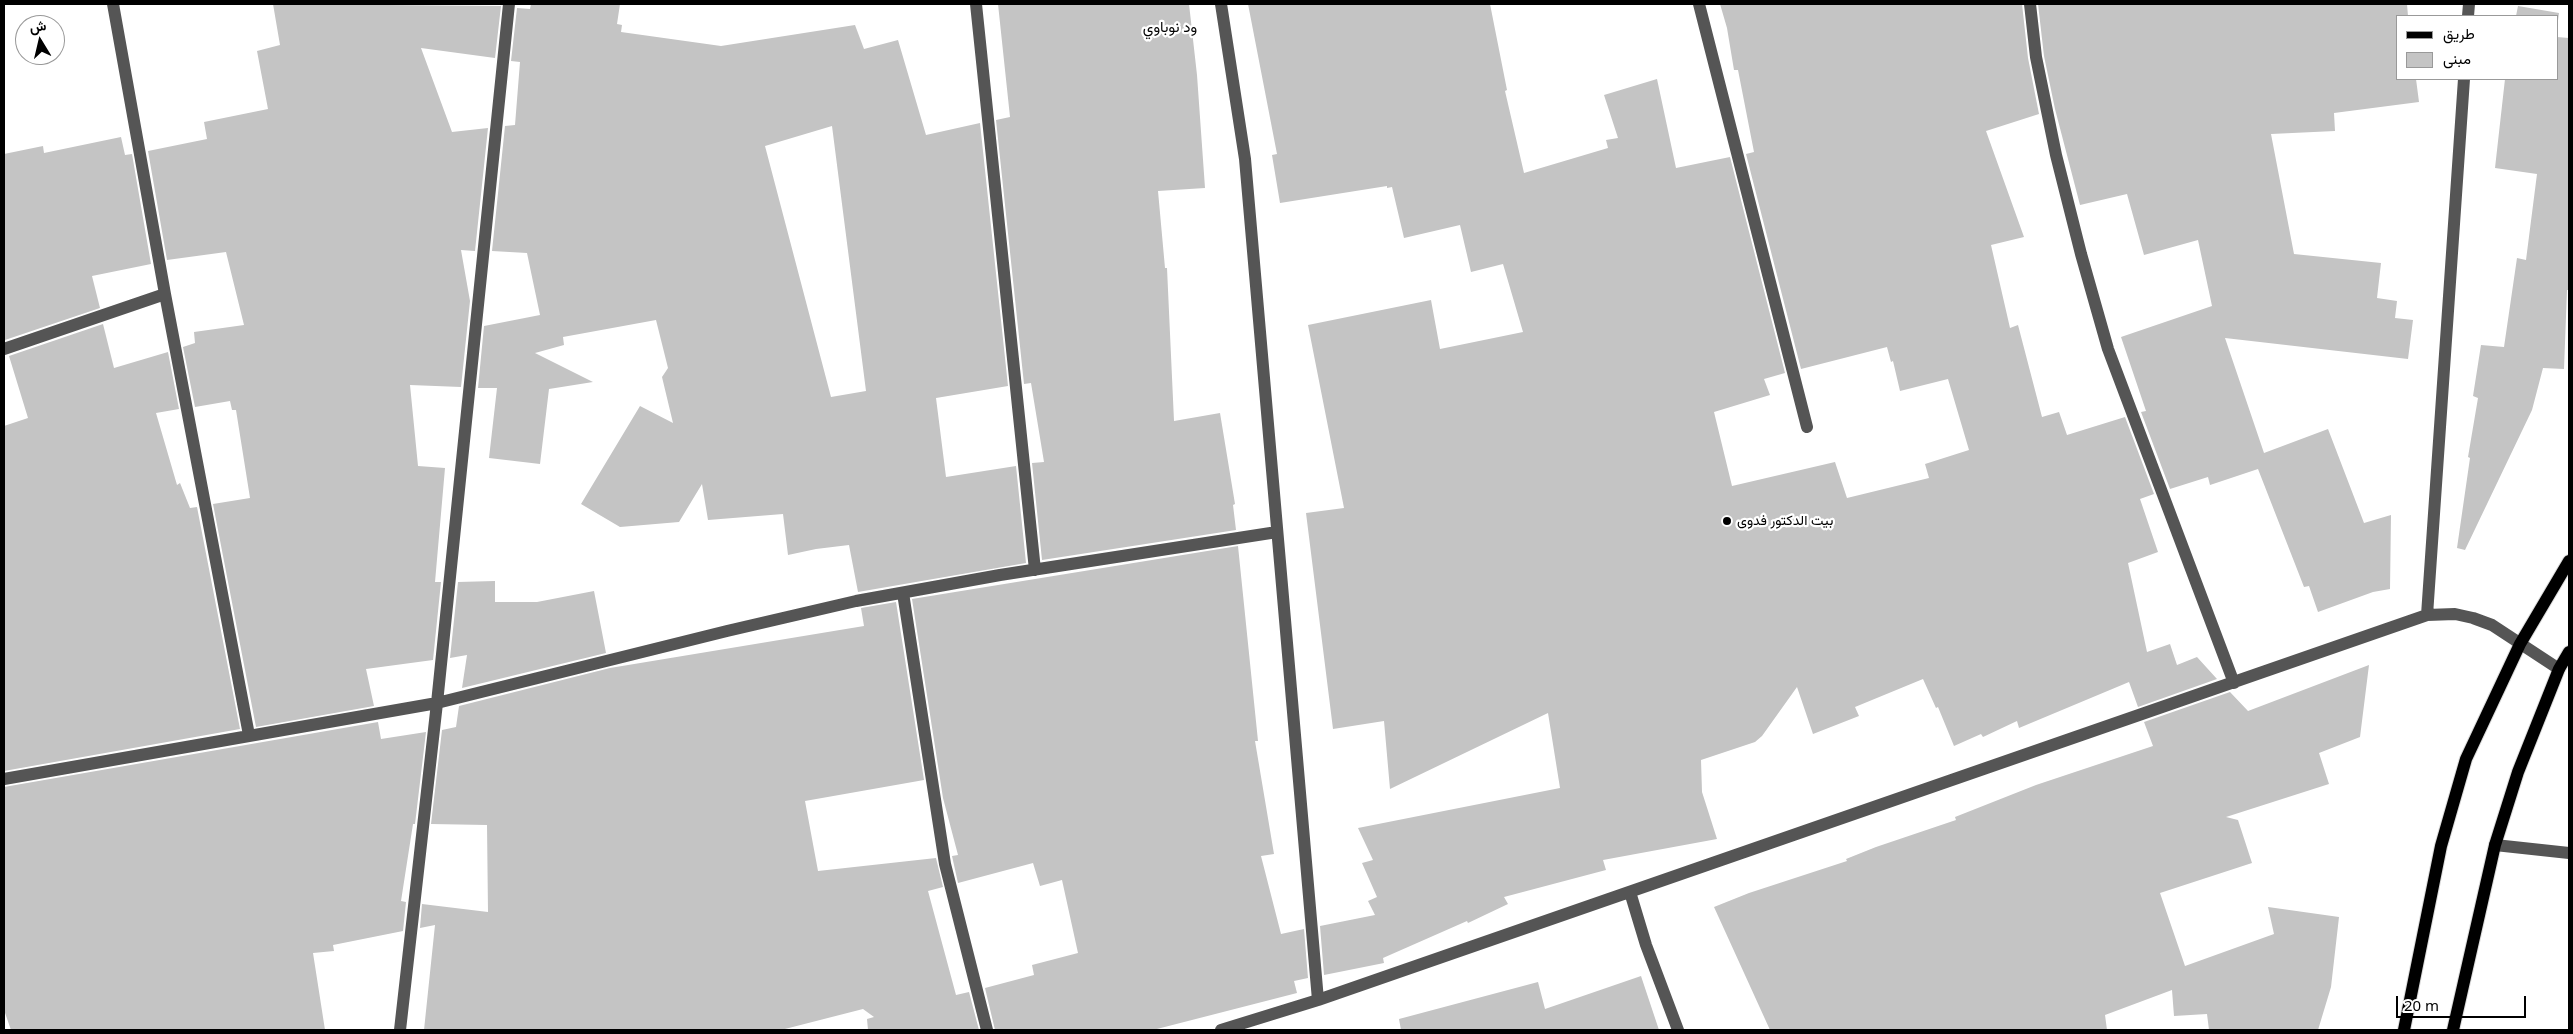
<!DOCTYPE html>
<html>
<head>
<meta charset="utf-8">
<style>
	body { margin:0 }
	#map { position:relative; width:2573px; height:1034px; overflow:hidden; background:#fff; font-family:"Noto Sans",Vazirmatn,sans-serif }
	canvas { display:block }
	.frame { position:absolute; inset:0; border:5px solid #000; pointer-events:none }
	.legend { position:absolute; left:2396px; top:15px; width:162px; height:65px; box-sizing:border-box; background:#fff; border:1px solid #999; margin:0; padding:6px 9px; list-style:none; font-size:15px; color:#000 }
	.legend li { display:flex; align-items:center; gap:10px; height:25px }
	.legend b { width:25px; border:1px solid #999 }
	.north { position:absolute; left:15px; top:15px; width:50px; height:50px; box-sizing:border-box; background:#fff; border:1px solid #999; border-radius:50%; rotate:351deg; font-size:14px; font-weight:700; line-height:20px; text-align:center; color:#000 }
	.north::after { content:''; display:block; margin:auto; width:18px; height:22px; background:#000; clip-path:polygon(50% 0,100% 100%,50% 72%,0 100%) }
	.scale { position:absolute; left:2396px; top:996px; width:130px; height:22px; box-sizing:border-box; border:2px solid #000; border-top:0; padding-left:6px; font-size:15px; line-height:18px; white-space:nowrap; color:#000; -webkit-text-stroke:4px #fff; paint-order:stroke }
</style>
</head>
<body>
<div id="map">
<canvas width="2573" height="1034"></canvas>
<div class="frame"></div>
<ul class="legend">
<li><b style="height:6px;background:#000"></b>طريق</li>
<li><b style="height:14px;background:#c4c4c4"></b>مبنى</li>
</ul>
<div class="north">ش</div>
<div class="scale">20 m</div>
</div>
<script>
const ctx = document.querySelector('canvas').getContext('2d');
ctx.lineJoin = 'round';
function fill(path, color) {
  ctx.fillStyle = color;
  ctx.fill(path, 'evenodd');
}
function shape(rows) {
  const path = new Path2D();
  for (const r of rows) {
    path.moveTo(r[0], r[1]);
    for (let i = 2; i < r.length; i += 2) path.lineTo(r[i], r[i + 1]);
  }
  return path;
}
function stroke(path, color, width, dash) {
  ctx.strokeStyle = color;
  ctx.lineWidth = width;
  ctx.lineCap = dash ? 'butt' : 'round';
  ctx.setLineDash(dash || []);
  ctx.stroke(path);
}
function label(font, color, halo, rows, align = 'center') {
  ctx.font = font + ' "Noto Sans",Vazirmatn,sans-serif';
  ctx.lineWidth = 4.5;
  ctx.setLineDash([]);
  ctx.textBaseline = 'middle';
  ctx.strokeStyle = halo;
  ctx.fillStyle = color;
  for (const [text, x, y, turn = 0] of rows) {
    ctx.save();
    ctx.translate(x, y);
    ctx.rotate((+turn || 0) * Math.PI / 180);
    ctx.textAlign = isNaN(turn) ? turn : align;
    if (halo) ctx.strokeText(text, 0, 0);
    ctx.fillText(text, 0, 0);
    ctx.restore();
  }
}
fill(shape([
	[273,4,501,6,495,58,421,48,452,132,488,128,475,251,461,250,470,301,461,387,410,385,418,466,445,468,435,582,441,582,433,660,366,669,374,706,256,727,213,504,250,498,236,410,232,410,230,401,195,407,183,347,195,343,194,332,244,325,226,252,167,260,148,151,207,139,204,122,268,109,257,51,280,45],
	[531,4,620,4,617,24,622,25,621,32,721,46,855,25,864,49,898,40,926,135,980,123,1008,386,936,398,946,477,1016,466,1026,563,858,592,849,545,816,549,788,555,783,514,708,520,702,484,679,522,620,527,581,504,640,406,673,423,662,377,668,368,656,320,563,337,564,345,535,353,593,382,549,389,540,464,489,458,497,388,478,388,484,326,540,315,527,253,492,251,505,126,515,125,520,62,511,61,517,8,530,9],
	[832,126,866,391,831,397,765,146],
	[998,4,1189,4,1197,75,1205,188,1158,191,1165,268,1167,268,1174,421,1220,413,1235,504,1233,505,1236,530,1042,560,1032,463,1044,462,1031,383,1024,384,996,120,1010,117],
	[1248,4,1490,4,1507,90,1505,91,1524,173,1608,148,1606,140,1618,138,1604,95,1657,79,1676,168,1730,157,1785,373,1764,379,1770,395,1714,412,1732,486,1835,462,1847,498,1929,478,1925,464,1969,450,1948,379,1900,391,1893,361,1891,362,1887,347,1801,369,1746,154,1754,152,1738,70,1734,70,1727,28,1720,4,2022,4,2028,58,2039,114,1986,131,2024,237,1991,245,2010,328,2018,325,2042,417,2059,412,2067,435,2125,417,2154,494,2140,499,2158,552,2128,563,2147,652,2170,644,2177,665,2197,657,2217,679,2138,707,2129,682,2019,728,2017,721,1983,737,1981,734,1954,746,1938,707,1936,708,1923,679,1855,707,1859,716,1813,734,1797,687,1762,736,1755,742,1701,760,1702,792,1717,839,1603,860,1606,870,1504,897,1508,904,1468,923,1467,921,1383,958,1384,963,1324,975,1320,926,1375,915,1368,901,1377,897,1362,863,1373,860,1358,828,1560,788,1548,713,1390,789,1384,721,1333,729,1306,513,1344,508,1308,325,1431,300,1440,349,1523,332,1503,264,1471,272,1460,225,1404,238,1392,187,1387,188,1387,186,1280,203,1272,155,1277,154],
	[2038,4,2407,4,2408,16,2397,16,2397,79,2416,79,2419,102,2334,113,2335,131,2271,134,2294,254,2381,263,2377,298,2397,301,2395,318,2413,320,2408,359,2225,338,2264,453,2328,429,2364,523,2391,515,2390,589,2373,592,2318,612,2309,586,2304,587,2258,469,2210,485,2208,477,2170,489,2141,412,2146,411,2121,337,2212,306,2198,240,2144,255,2127,194,2080,205,2055,109,2044,56],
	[2518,6,2559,13,2557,28,2557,16,2516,16],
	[2557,37,2569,38,2569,290,2567,290,2564,369,2543,368,2532,410,2465,550,2457,548,2470,458,2468,457,2478,398,2473,396,2481,345,2504,347,2517,258,2526,260,2537,174,2495,168,2505,79,2557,79],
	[121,137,125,155,132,154,151,264,92,276,100,308,5,340,4,154,43,146,44,153],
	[103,324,114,368,168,352,179,409,156,413,177,485,180,483,190,508,197,507,240,729,4,771,4,426,28,418,9,356],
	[1238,546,1258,741,1255,741,1274,854,1261,856,1281,934,1304,929,1308,978,1294,981,1297,993,1153,1030,995,1030,985,988,1034,975,1032,965,1078,953,1062,880,1040,886,1033,863,958,883,952,856,958,855,943,798,912,599],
	[495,581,495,602,537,602,594,591,606,653,462,688,467,655,450,658,458,582],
	[896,602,924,780,805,801,818,871,936,858,943,887,928,891,956,995,969,992,979,1030,868,1030,867,1019,874,1017,863,1009,781,1030,424,1030,435,925,420,928,422,904,488,912,487,825,431,824,442,730,456,727,459,706,610,668,864,626,861,608],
	[2369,665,2360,737,2319,753,2329,784,2226,817,2238,820,2252,863,2160,893,2185,966,2274,934,2268,907,2339,917,2331,987,2318,1030,2209,1030,2207,1014,2174,1016,2172,990,2105,1015,2107,1030,1770,1030,1714,907,1749,893,1847,861,1846,859,1876,847,1956,820,1955,817,2036,785,2153,746,2144,722,2230,692,2248,711],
	[378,722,381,739,426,732,415,824,413,824,401,901,406,902,403,931,333,945,334,951,313,953,325,1030,11,1030,4,1010,4,787],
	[1641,976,1659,1030,1401,1030,1399,1019,1538,982,1545,1009]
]), '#c4c4c4');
const major = shape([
	[2404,1030,2441,846,2466,759,2520,644,2569,561],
	[2453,1030,2495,845,2518,772,2559,669,2569,652]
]);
stroke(major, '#dbdbdb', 14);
stroke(shape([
	[113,4,165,294,249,735],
	[976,4,1035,570],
	[1221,4,1245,159,1318,1000],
	[1699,4,1807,427],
	[2030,4,2036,57,2056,155,2081,254,2108,349,2234,683],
	[2468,16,2469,4],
	[4,349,165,294],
	[903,593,945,864,987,1030],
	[2427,615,2464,79],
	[4,779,437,703,727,631,856,601,1000,575,1277,532],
	[2495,845,2569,853],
	[1630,892,1646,945,1678,1030],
	[400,1030,437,703,509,4],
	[1221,1030,1318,1000,2427,615,2455,614,2473,618,2492,625,2559,669]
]), '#555', 12);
stroke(major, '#000', 12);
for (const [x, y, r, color] of [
	[1727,521,5,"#000"]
]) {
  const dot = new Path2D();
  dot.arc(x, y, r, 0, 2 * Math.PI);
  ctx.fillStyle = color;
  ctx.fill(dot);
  stroke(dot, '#fff', 2);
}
label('14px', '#000', '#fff', [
	["بيت الدكتور فدوى",1737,521]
], 'left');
label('15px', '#000', '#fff', [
	["ود نوباوي",1170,28]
]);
</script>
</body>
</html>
